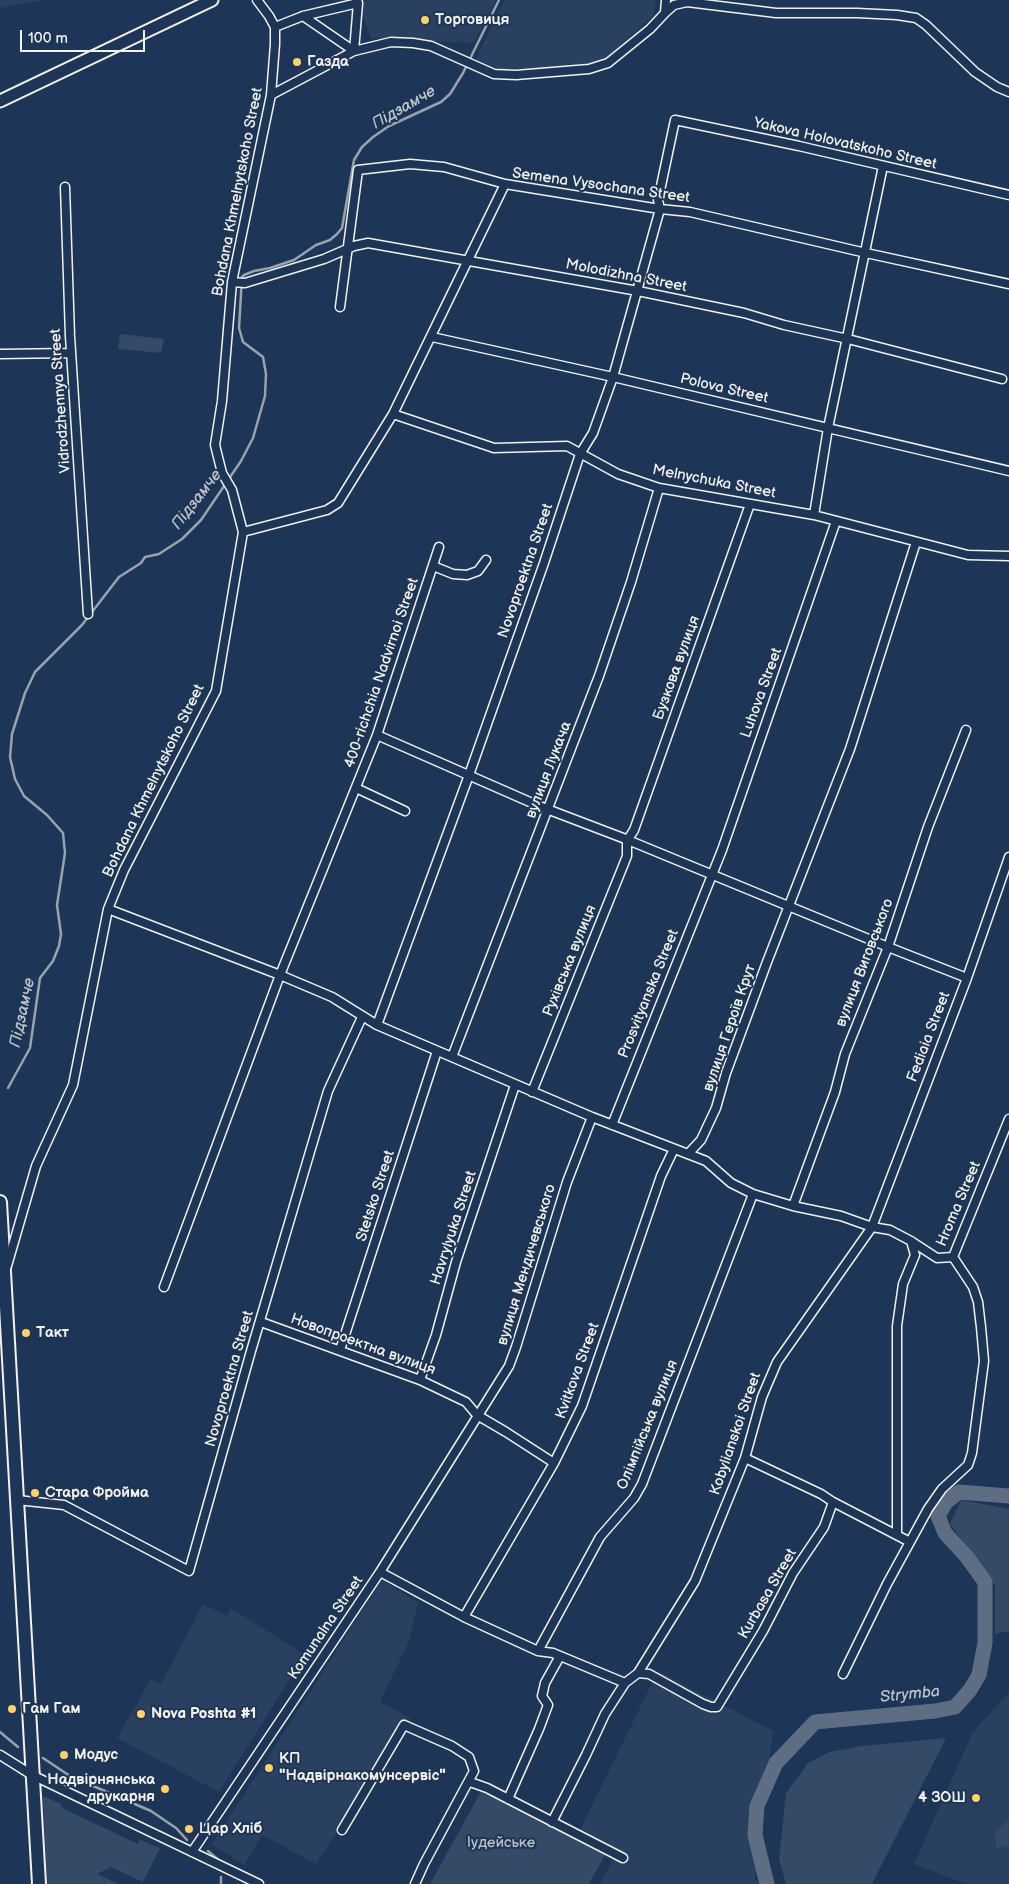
<!DOCTYPE html>
<html>
<head>
<meta charset="utf-8">
<style>
	body { margin:0 }
	#map { position:relative; width:1009px; height:1884px; overflow:hidden; background:#1d3557; font-family:"Balsamiq Sans",sans-serif }
	canvas { display:block }
	.scale { position:absolute; left:20px; top:30px; width:125px; height:22px; box-sizing:border-box; border:2px solid #f4f1e8; border-top:0; padding-left:6px; font-size:15px; line-height:18px; white-space:nowrap; color:#f4f1e8; -webkit-text-stroke:4px #1d3557; paint-order:stroke }
</style>
</head>
<body>
<div id="map">
<canvas width="1009" height="1884"></canvas>
<div class="scale">100 m</div>
</div>
<script>
const ctx = document.querySelector('canvas').getContext('2d');
ctx.lineJoin = 'round';
function fill(path, color) {
  ctx.fillStyle = color;
  ctx.fill(path, 'evenodd');
}
function shape(rows) {
  const path = new Path2D();
  for (const r of rows) {
    path.moveTo(r[0], r[1]);
    for (let i = 2; i < r.length; i += 2) path.lineTo(r[i], r[i + 1]);
  }
  return path;
}
function stroke(path, color, width, dash) {
  ctx.strokeStyle = color;
  ctx.lineWidth = width;
  ctx.lineCap = dash ? 'butt' : 'round';
  ctx.setLineDash(dash || []);
  ctx.stroke(path);
}
function label(font, color, halo, rows, align = 'center') {
  ctx.font = font + ' "Balsamiq Sans",sans-serif';
  ctx.lineWidth = 4;
  ctx.setLineDash([]);
  ctx.textBaseline = 'middle';
  ctx.strokeStyle = halo;
  ctx.fillStyle = color;
  for (const [text, x, y, turn = 0] of rows) {
    ctx.save();
    ctx.translate(x, y);
    ctx.rotate((+turn || 0) * Math.PI / 180);
    ctx.textAlign = isNaN(turn) ? turn : align;
    if (halo) ctx.strokeText(text, 0, 0);
    ctx.fillText(text, 0, 0);
    ctx.restore();
  }
}
fill(shape([
	[0,0,45,0,0,8],
	[357,0,496,0,474,43,371,38],
	[504,0,656,0,654,15,605,59,572,68,502,69,476,60],
	[382,1580,418,1603,409,1641,380,1702,411,1719,316,1864,262,1835,244,1865,212,1844],
	[203,1604,227,1616,231,1608,305,1655,219,1792,117,1738,151,1679,161,1684],
	[658,1671,773,1731,755,1879,759,1884,600,1884,616,1854,580,1830],
	[1009,1692,1009,1884,966,1884,914,1864,973,1732]
]), '#2a4060');
fill(shape([
	[120,334,164,339,161,353,118,349],
	[961,1500,1009,1509,1009,1631,995,1634,995,1586,950,1524],
	[946,1738,872,1884,786,1884,779,1859,786,1793,808,1763,829,1752,862,1746],
	[484,1786,606,1853,589,1884,430,1884],
	[43,1796,61,1804,62,1808,138,1844,140,1840,160,1848,143,1882,111,1867,97,1874,118,1884,47,1884],
	[1009,1818,1009,1849,1004,1846,996,1848,995,1833]
]), '#354a67');
stroke(shape([
	[8,1088,30,1048,40,978,53,961,59,946,61,934,57,905,65,853,63,833,47,815,24,796,15,779,10,757,12,734,25,693,35,672,82,625,119,577,141,563,145,557,159,554,182,539,201,520,241,461,253,438,265,396,266,374,263,357,243,342,239,328,242,277,244,275,254,271,270,268,294,260,316,245,330,240,337,234,342,228,354,160,362,147,373,137,389,126,441,102,450,94,463,73,499,0],
	[0,1732,18,1747],
	[43,1758,70,1776,151,1811,176,1828,187,1840],
	[208,1851,221,1862],
	[221,1884,221,1877]
]), '#9aa2ab', 2.5);
stroke(shape([
	[767,1884,755,1835,757,1806,776,1763,815,1722,935,1711,955,1707,970,1690,979,1675,985,1643,985,1582,967,1557,945,1533,938,1516,946,1502,959,1492,1009,1496]
]), '#5e6d82', 15);
const street = shape([
	[665,13,674,5,687,2,776,13,857,13,897,15,916,18,926,25,975,72,997,87,1009,92],
	[275,27,303,16,358,3,354,51,303,16],
	[271,95,354,51,391,42,413,43,431,46,494,74,516,75,589,69,608,63,650,29,665,13,666,0],
	[65,187,70,336,88,614],
	[232,282,245,283,324,259,354,246,368,243,638,291,744,313,784,325,848,339,1002,379],
	[340,307,358,170,410,164,444,167,505,184],
	[432,337,613,377,1009,471],
	[0,354,71,353],
	[393,414,494,448,567,446,618,474,659,488,814,515,968,555,1009,556],
	[814,515,828,428,883,166],
	[243,532,327,510,338,503,393,414,505,184,660,209,690,212,866,253,1009,284],
	[433,566,453,574,467,575,478,571,486,560],
	[377,735,539,806,623,838,888,947,967,978],
	[356,788,405,811],
	[108,909,280,975,332,997,377,1025,592,1117,706,1161,731,1183,753,1194,793,1206,841,1216,872,1227,890,1230,911,1241,937,1258,953,1257,1009,1119],
	[377,1025,469,775,544,563,580,454,593,433,613,377,660,209,658,200,675,120,799,146,1009,195],
	[452,1057,599,676,631,582,659,488],
	[532,1092,627,856,627,841,634,830,750,504],
	[612,1125,722,850,836,521],
	[688,1154,701,1140,716,1108,726,1073,767,962,850,749,916,542],
	[793,1206,835,1092,845,1054,888,947,928,827,966,730],
	[7,1266,36,1166,73,1085,108,909,124,870,216,691,243,532,232,490,222,473,215,445,222,401,232,282,271,95,275,44,275,27,269,16,257,0],
	[164,1287,280,975,377,735,439,547],
	[261,1322,420,1380,466,1402,477,1415,506,1432,554,1463],
	[340,1350,437,1051],
	[420,1380,436,1335,456,1262,515,1085],
	[17,1500,64,1505,189,1571,251,1351,328,1091,362,1017],
	[833,1502,910,1542],
	[897,1535,897,1326,903,1284,915,1255,911,1241],
	[380,1572,464,1617,538,1651,553,1653,625,1683],
	[464,1617,554,1463,582,1406,661,1176,674,1149],
	[538,1651,600,1537,634,1498,642,1484,753,1194],
	[638,1673,649,1674,703,1704,711,1707,717,1707,763,1631,793,1573,824,1527,833,1502,821,1494,745,1458],
	[843,1674,887,1584,928,1509,942,1489,968,1465,972,1453,984,1361,981,1327,978,1302,973,1287,953,1257],
	[0,1755,32,1775,259,1884],
	[470,1782,487,1788,623,1858],
	[508,1799,539,1729,548,1705,542,1696,545,1683,560,1656],
	[552,1822,586,1755,605,1714,625,1683,638,1673,695,1581,745,1458,762,1397,777,1362,872,1227,967,978,1009,857],
	[342,1830,404,1725,452,1746,469,1757,474,1771,424,1864,415,1884],
	[192,1852,380,1572,509,1366,516,1347,567,1182,592,1117]
]);
const secondary = shape([
	[0,101,212,0]
]);
const primary = shape([
	[0,1202,39,1884]
]);
stroke(street, '#f4f1e8', 11);
stroke(secondary, '#f4f1e8', 15);
stroke(primary, '#f4f1e8', 16);
stroke(street, '#1d3557', 8);
stroke(secondary, '#1d3557', 11);
stroke(primary, '#1d3557', 12);
for (const [x, y, r, color] of [
	[425,20,5,"#ffd166"],
	[297,62,5,"#ffd166"],
	[26,1333,5,"#ffd166"],
	[35,1493,5,"#ffd166"],
	[12,1709,5,"#ffd166"],
	[141,1714,5,"#ffd166"],
	[64,1755,5,"#ffd166"],
	[269,1768,5,"#ffd166"],
	[165,1789,5,"#ffd166"],
	[976,1798,5,"#ffd166"],
	[189,1829,5,"#ffd166"]
]) {
  const dot = new Path2D();
  dot.arc(x, y, r, 0, 2 * Math.PI);
  ctx.fillStyle = color;
  ctx.fill(dot);
  stroke(dot, '#1d3557', 2);
}
label('bold 15px', '#f4f1e8', '#1d3557', [
	["Торговиця",435,20],
	["Газда",307,62],
	["Такт",36,1333],
	["Стара Фройма",45,1493],
	["Гам Гам",22,1709],
	["Nova Poshta #1",151,1714],
	["Модус",74,1755],
	["КП",279,1759],
	["\"Надвірнакомунсервіс\"",279,1776],
	["Надвірнянська",155,1780,"right"],
	["друкарня",155,1797,"right"],
	["4 ЗОШ",966,1798,"right"],
	["Цар Хліб",199,1829]
], 'left');
label('15px', '#f4f1e8', '#1d3557', [
	["Yakova Holovatskoho Street",845,144,13],
	["Semena Vysochana Street",601,186,8],
	["Bohdana Khmelnytskoho Street",238,192,-79],
	["Molodizhna Street",626,276,11],
	["Polova Street",724,389,13],
	["Vidrodzhennya Street",61,401,-94],
	["Melnychuka Street",714,482,11],
	["Novoproektna Street",526,571,-71],
	["Бузкова вулиця",677,668,-70],
	["400-richchia Nadvirnoi Street",382,673,-71],
	["Luhova Street",762,693,-70],
	["вулиця Лукача",549,770,-69],
	["Bohdana Khmelnytskoho Street",154,781,-64],
	["Рухівська вулиця",570,961,-68],
	["вулиця Виговського",865,963,-69],
	["Prosvityanska Street",649,994,-68],
	["вулиця Героїв Крут",730,1028,-71],
	["Fediaia Street",929,1037,-69],
	["Stetsko Street",376,1196,-72],
	["Hroma Street",959,1204,-67],
	["Havrylyuka Street",454,1228,-72],
	["вулиця Мендичевського",527,1265,-73],
	["Новопроектна вулиця",363,1345,20],
	["Kvitkova Street",578,1371,-70],
	["Novoproektna Street",230,1379,-74],
	["Олімпійська вулиця",648,1425,-68],
	["Kobylianskoi Street",736,1434,-71],
	["Kurbasa Street",768,1594,-60],
	["Komunalna Street",326,1628,-56]
]);
label('15px', '#bbbfc1', '#1d3557', [
	["Іудейське",501,1843]
]);
label('italic 16px', '#c0c3c4', '#1d3557', [
	["Підзамче",404,108,-30],
	["Підзамче",197,500,-52],
	["Підзамче",23,1013,-78],
	["Strymba",910,1695,-6]
]);
</script>
</body>
</html>
